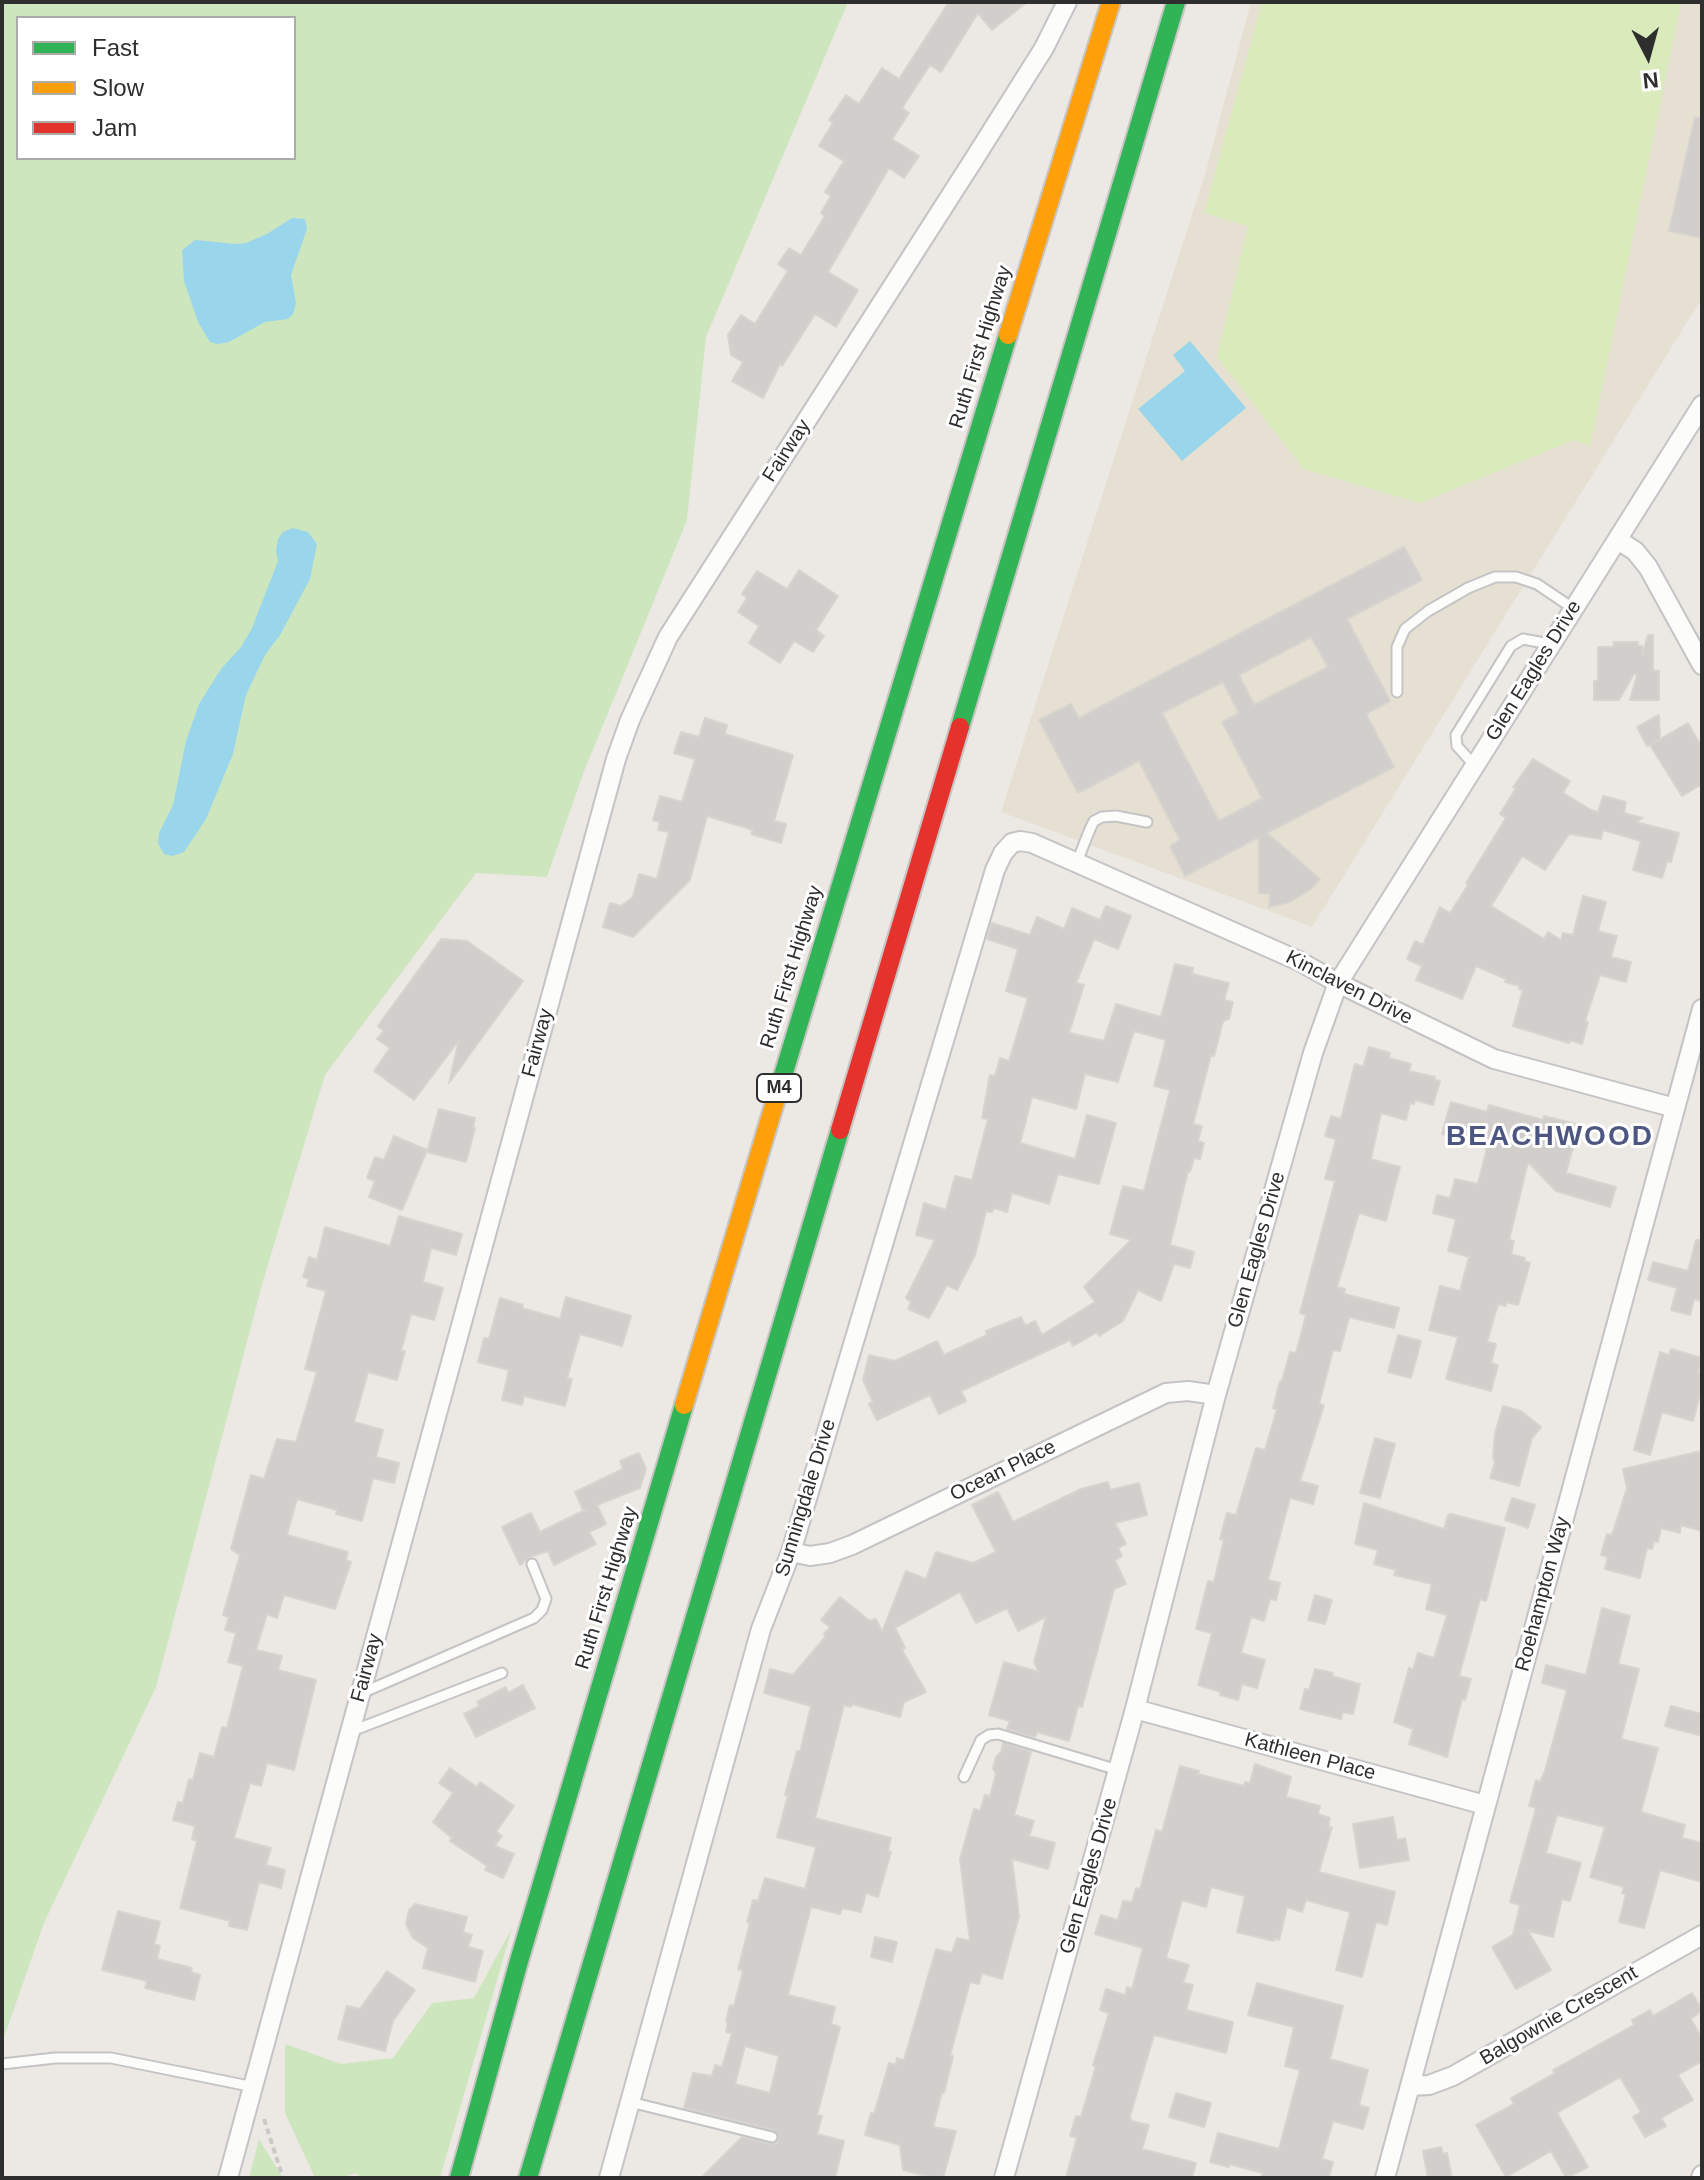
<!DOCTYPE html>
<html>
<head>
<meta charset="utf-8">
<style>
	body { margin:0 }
	#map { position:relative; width:1704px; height:2180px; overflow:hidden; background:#ece8e4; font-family:Arial,sans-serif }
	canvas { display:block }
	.frame { position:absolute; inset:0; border:4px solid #2e2e2e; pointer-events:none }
	.legend { position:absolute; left:16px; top:16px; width:280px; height:144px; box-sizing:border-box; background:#fff; border:2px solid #ababab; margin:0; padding:10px 14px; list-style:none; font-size:24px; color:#2e2e2e }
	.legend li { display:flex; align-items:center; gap:16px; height:40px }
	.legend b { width:40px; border:2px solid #ababab }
	.north { position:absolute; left:1608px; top:16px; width:80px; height:80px; -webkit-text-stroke:6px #fff; paint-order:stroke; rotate:174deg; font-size:22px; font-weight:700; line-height:32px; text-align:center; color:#2e2e2e }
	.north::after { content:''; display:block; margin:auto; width:28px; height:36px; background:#2e2e2e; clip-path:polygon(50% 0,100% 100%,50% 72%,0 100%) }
</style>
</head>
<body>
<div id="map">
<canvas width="1704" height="2180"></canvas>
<div class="frame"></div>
<ul class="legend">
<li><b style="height:10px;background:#30b455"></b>Fast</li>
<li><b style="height:10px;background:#ff9f0a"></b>Slow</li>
<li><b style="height:10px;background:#e5322d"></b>Jam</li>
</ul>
<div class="north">N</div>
</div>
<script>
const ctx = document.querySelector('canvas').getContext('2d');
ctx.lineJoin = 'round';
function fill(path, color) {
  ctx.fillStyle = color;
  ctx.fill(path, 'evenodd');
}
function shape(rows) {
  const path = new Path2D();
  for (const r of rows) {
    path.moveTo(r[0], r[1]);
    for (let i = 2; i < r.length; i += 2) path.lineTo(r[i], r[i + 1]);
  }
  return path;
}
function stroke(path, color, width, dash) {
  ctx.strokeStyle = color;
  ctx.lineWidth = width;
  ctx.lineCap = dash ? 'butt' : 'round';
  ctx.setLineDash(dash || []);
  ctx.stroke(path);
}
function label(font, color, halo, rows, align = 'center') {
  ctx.font = font + ' Arial,sans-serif';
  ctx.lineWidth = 6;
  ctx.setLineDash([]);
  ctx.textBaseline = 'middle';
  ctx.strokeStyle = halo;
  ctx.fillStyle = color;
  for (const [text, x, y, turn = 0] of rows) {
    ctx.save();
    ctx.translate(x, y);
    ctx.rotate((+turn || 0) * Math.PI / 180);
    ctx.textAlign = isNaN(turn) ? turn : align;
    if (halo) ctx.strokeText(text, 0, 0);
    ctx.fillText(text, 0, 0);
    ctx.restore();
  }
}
fill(shape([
	[1251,2,1702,2,1702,298,1312,927,1001,812,1205,174]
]), '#e6e0d3');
fill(shape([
	[2,2,848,2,706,337,687,520,583,774,547,877,476,873,325,1075,263,1281,156,1687,44,1923,2,2043],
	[18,18,294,18,294,158,18,158],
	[512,1928,440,2178,363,2178,355,2173,342,2178,315,2178,285,2113,285,2044,341,2064,393,2058,432,2003,474,1998],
	[259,2139,283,2178,249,2178]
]), '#cee6be');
fill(shape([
	[1262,2,1681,2,1590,446,1574,440,1420,503,1304,469,1217,357,1248,226,1204,213]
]), '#d9eabb');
fill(shape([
	[292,218,305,219,307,229,291,275,296,303,293,314,288,319,265,322,229,342,218,344,210,342,198,322,184,281,182,250,195,240,236,244,246,243,267,234],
	[1190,341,1246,408,1182,461,1138,409,1185,371,1173,355],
	[293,528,308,532,317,544,310,579,280,635,265,655,246,695,233,754,206,819,184,852,173,856,164,854,158,843,159,833,173,805,186,741,199,704,221,669,241,647,252,628,278,561,276,551,278,539,283,532]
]), '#99d6ec');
const building = shape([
	[949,2,1027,2,992,30,978,13,941,72,930,65,902,108,909,113,892,139,919,156,904,178,889,168,828,272,858,290,836,327,815,314,782,366,780,364,763,398,732,381,743,362,731,355,728,335,741,315,755,324,788,271,778,264,789,248,801,255,825,216,821,213,831,196,825,192,844,161,819,146,833,123,829,120,846,95,859,104,882,68,899,79,949,2],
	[1695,117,1702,118,1702,238,1669,231,1695,117],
	[1404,547,1422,580,1347,619,1390,701,1366,714,1394,767,1267,833,1320,879,1311,889,1290,902,1269,907,1270,894,1259,893,1259,837,1185,876,1170,846,1180,840,1139,761,1078,793,1039,720,1071,704,1079,718,1404,547],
	[1311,637,1328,667,1254,705,1239,675,1311,637],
	[1223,682,1239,713,1222,722,1262,798,1219,821,1162,713,1223,682],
	[799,570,838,596,816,630,824,636,813,652,794,641,780,663,749,643,759,626,738,612,747,598,742,594,757,571,787,589,799,570],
	[1648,635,1653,635,1653,670,1659,671,1659,700,1630,700,1637,675,1634,674,1619,700,1594,700,1594,681,1598,681,1598,647,1613,647,1614,642,1638,642,1638,646,1642,646,1642,655,1648,635],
	[1659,715,1660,739,1647,746,1637,727,1659,715],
	[705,718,727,725,725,734,793,755,774,821,786,824,781,843,751,834,753,830,707,816,690,880,633,937,603,927,610,903,621,906,633,897,639,874,657,879,669,832,658,830,660,822,653,820,660,796,682,802,695,759,674,753,681,732,699,737,705,718],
	[1688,723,1702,748,1702,784,1682,796,1650,745,1688,723],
	[1533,759,1570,781,1563,793,1591,810,1598,812,1603,796,1626,802,1624,813,1643,818,1636,822,1679,833,1671,862,1667,861,1662,878,1633,870,1641,841,1603,830,1601,839,1569,834,1545,870,1522,856,1491,906,1544,939,1548,932,1561,940,1563,933,1573,935,1583,896,1606,902,1598,931,1617,936,1611,957,1631,962,1626,982,1600,975,1585,1021,1588,1022,1582,1044,1570,1040,1569,1043,1513,1026,1523,990,1519,989,1520,986,1505,982,1506,979,1476,966,1462,999,1416,980,1422,966,1407,959,1415,941,1423,945,1440,907,1450,913,1468,885,1466,883,1506,818,1500,814,1516,788,1513,787,1533,759],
	[1106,906,1131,916,1118,949,1094,939,1076,983,1084,985,1069,1033,1104,1041,1116,1004,1161,1017,1175,964,1193,968,1192,974,1229,983,1224,1000,1233,1002,1229,1019,1223,1021,1214,1056,1211,1055,1193,1124,1202,1126,1198,1141,1204,1143,1200,1159,1194,1158,1190,1172,1188,1171,1170,1245,1194,1252,1190,1268,1174,1264,1161,1301,1138,1290,1123,1321,1099,1336,1097,1332,1073,1346,1070,1340,961,1391,966,1401,939,1414,930,1395,877,1420,869,1404,873,1402,863,1380,869,1355,895,1361,937,1341,944,1355,987,1335,986,1331,1021,1317,1025,1326,1035,1321,1042,1335,1095,1302,1084,1287,1131,1240,1110,1234,1123,1186,1144,1191,1170,1090,1154,1086,1166,1040,1134,1031,1118,1082,1085,1074,1076,1109,1032,1097,1020,1143,1075,1159,1087,1115,1116,1123,1099,1184,1058,1174,1049,1204,1012,1193,1007,1212,994,1208,992,1212,986,1211,975,1255,957,1290,947,1285,929,1318,908,1309,911,1302,906,1298,935,1240,916,1235,924,1203,946,1210,955,1176,972,1180,988,1119,982,1118,990,1075,995,1076,1000,1058,1009,1061,1028,998,1006,991,1018,949,987,939,992,923,1030,935,1037,917,1064,929,1072,908,1100,920,1106,906],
	[441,939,467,941,523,981,449,1083,459,1040,414,1100,374,1071,390,1048,377,1039,384,1031,378,1026,441,939],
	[1369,1047,1390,1053,1389,1058,1411,1064,1409,1071,1435,1077,1435,1080,1440,1081,1433,1105,1415,1100,1414,1104,1410,1103,1406,1120,1381,1113,1371,1159,1400,1167,1386,1221,1359,1213,1337,1287,1345,1289,1344,1294,1399,1308,1394,1328,1349,1317,1340,1351,1333,1350,1319,1404,1324,1405,1300,1481,1318,1486,1313,1504,1290,1498,1268,1580,1280,1583,1276,1600,1270,1599,1264,1621,1251,1617,1241,1653,1265,1660,1257,1688,1242,1684,1238,1700,1220,1695,1221,1692,1198,1685,1212,1633,1196,1629,1208,1581,1214,1582,1224,1540,1220,1539,1227,1513,1236,1515,1256,1448,1265,1450,1277,1409,1273,1408,1280,1381,1282,1381,1290,1352,1296,1353,1306,1315,1300,1313,1335,1181,1325,1179,1336,1139,1325,1136,1331,1116,1341,1119,1355,1064,1363,1067,1369,1047],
	[1451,1102,1487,1112,1489,1105,1543,1120,1544,1116,1579,1125,1566,1173,1616,1187,1610,1207,1556,1191,1528,1162,1509,1240,1514,1241,1511,1254,1525,1258,1524,1261,1530,1263,1518,1305,1506,1302,1506,1306,1498,1304,1487,1342,1496,1344,1491,1363,1498,1365,1491,1391,1446,1379,1458,1337,1429,1330,1440,1286,1460,1291,1469,1257,1448,1251,1456,1219,1433,1213,1437,1195,1450,1198,1455,1179,1478,1184,1487,1148,1442,1134,1451,1102],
	[439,1109,475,1118,473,1128,475,1128,466,1162,427,1152,439,1109],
	[394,1136,427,1150,402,1210,369,1197,375,1181,367,1178,375,1157,384,1160,394,1136],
	[399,1216,462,1234,456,1255,431,1248,423,1282,443,1288,434,1320,411,1314,401,1351,405,1351,397,1380,368,1372,354,1422,383,1430,376,1457,399,1463,394,1483,373,1478,362,1521,336,1514,337,1510,297,1499,287,1535,348,1552,346,1560,351,1562,335,1609,284,1595,277,1618,267,1614,256,1650,282,1656,278,1670,316,1680,294,1770,267,1763,261,1786,250,1783,234,1838,271,1848,266,1865,285,1870,281,1888,259,1882,247,1930,229,1926,230,1921,180,1908,197,1841,192,1839,195,1826,173,1820,178,1802,183,1803,189,1779,193,1780,200,1753,214,1757,222,1727,227,1728,243,1666,228,1662,236,1633,225,1630,229,1617,223,1615,240,1555,231,1549,251,1475,264,1479,277,1439,296,1442,317,1372,305,1369,326,1291,307,1286,309,1279,303,1277,309,1257,317,1260,325,1227,390,1246,399,1216],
	[1696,1240,1702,1240,1702,1301,1694,1299,1690,1315,1671,1310,1677,1288,1648,1280,1653,1262,1688,1271,1696,1240],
	[566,1297,631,1316,622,1346,580,1334,567,1378,572,1379,565,1406,524,1396,522,1405,502,1400,509,1370,478,1362,484,1338,489,1339,500,1298,523,1305,522,1308,560,1319,566,1297],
	[1398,1335,1421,1341,1411,1378,1388,1372,1398,1335],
	[1671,1349,1702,1358,1698,1372,1702,1374,1702,1387,1693,1421,1662,1412,1650,1455,1634,1450,1660,1352,1669,1355,1671,1349],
	[1503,1406,1521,1411,1541,1427,1532,1438,1519,1486,1490,1478,1495,1462,1493,1457,1495,1433,1503,1406],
	[1375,1438,1395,1444,1380,1498,1360,1493,1375,1438],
	[1702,1451,1702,1531,1681,1525,1680,1533,1661,1528,1658,1542,1654,1541,1652,1549,1647,1548,1640,1578,1605,1569,1608,1557,1601,1555,1607,1534,1612,1535,1627,1488,1623,1469,1702,1451],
	[639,1453,646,1469,640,1488,597,1505,606,1524,589,1532,596,1544,554,1565,548,1551,529,1557,520,1565,502,1527,531,1513,540,1532,587,1509,583,1510,575,1492,623,1469,620,1461,639,1453],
	[1108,1482,1110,1490,1139,1483,1147,1515,1115,1523,1126,1544,1118,1548,1122,1556,1115,1560,1126,1584,1114,1589,1082,1707,1078,1706,1069,1741,1037,1732,1035,1737,1007,1729,1010,1721,989,1715,1004,1662,1039,1672,1034,1662,1046,1617,1018,1631,1007,1608,976,1623,960,1592,895,1628,905,1648,902,1650,926,1692,904,1702,900,1717,852,1704,851,1707,844,1705,815,1818,891,1838,888,1851,891,1852,878,1897,866,1893,861,1912,842,1908,840,1914,811,1907,788,1995,835,2007,831,2024,840,2027,817,2115,822,2116,817,2134,844,2141,835,2178,701,2178,742,2137,771,2144,777,2143,779,2138,774,2130,684,2108,693,2073,712,2076,715,2065,722,2067,732,2033,726,2032,728,2023,726,2022,730,2005,734,2006,743,1971,738,1969,750,1923,747,1922,753,1900,758,1901,765,1878,805,1889,816,1847,777,1837,788,1795,785,1795,797,1751,800,1752,811,1706,764,1693,770,1669,793,1675,826,1636,824,1634,830,1627,821,1620,840,1597,870,1621,876,1619,882,1632,906,1571,926,1579,936,1552,973,1563,996,1552,972,1505,998,1492,1013,1522,1081,1489,1108,1482],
	[745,2046,779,2056,770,2093,735,2084,745,2046],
	[1512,1498,1535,1505,1528,1528,1505,1520,1512,1498],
	[1364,1503,1444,1529,1448,1515,1451,1514,1505,1528,1486,1601,1480,1599,1459,1676,1471,1679,1465,1700,1462,1699,1447,1757,1409,1744,1413,1729,1394,1722,1409,1668,1413,1670,1418,1653,1434,1658,1447,1615,1426,1609,1432,1584,1394,1575,1396,1570,1374,1564,1378,1550,1355,1544,1364,1503],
	[1315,1595,1332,1600,1325,1624,1308,1620,1315,1595],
	[1602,1608,1630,1616,1618,1664,1639,1669,1621,1739,1658,1748,1641,1812,1685,1825,1682,1838,1702,1843,1702,1882,1660,1870,1644,1928,1619,1922,1626,1894,1622,1893,1624,1887,1590,1877,1605,1827,1557,1815,1546,1853,1581,1863,1570,1901,1562,1899,1553,1937,1528,1931,1551,1970,1516,1989,1492,1947,1513,1935,1520,1905,1510,1902,1536,1808,1529,1806,1536,1780,1540,1782,1545,1771,1567,1690,1542,1683,1546,1665,1586,1675,1602,1608],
	[1315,1669,1333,1673,1332,1676,1360,1684,1353,1714,1343,1712,1341,1719,1300,1709,1305,1689,1309,1690,1315,1669],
	[523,1685,535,1708,476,1737,464,1714,480,1706,477,1702,506,1687,508,1693,523,1685],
	[1671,1706,1702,1714,1702,1736,1665,1726,1671,1706],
	[1003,1743,1031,1752,1014,1815,1034,1821,1029,1836,1055,1843,1048,1869,1012,1859,1019,1916,1002,1979,982,1973,979,1984,970,1982,950,2055,953,2056,944,2093,942,2092,933,2127,956,2131,943,2178,934,2178,903,2170,900,2145,865,2135,871,2113,874,2114,889,2063,896,2065,897,2058,904,2060,936,1949,952,1953,957,1938,970,1941,960,1859,974,1809,980,1811,985,1795,990,1796,996,1774,993,1768,996,1757,1001,1752,1003,1743],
	[1255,1764,1291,1777,1286,1797,1320,1806,1318,1814,1330,1818,1328,1828,1332,1827,1319,1872,1395,1892,1387,1925,1376,1922,1362,1977,1336,1970,1350,1912,1306,1900,1302,1912,1287,1907,1279,1940,1274,1938,1274,1941,1237,1932,1245,1896,1211,1887,1206,1907,1182,1900,1166,1958,1189,1965,1183,1983,1193,1985,1186,2010,1233,2022,1226,2053,1154,2035,1130,2116,1131,2121,1149,2125,1142,2149,1196,2163,1192,2178,1066,2178,1077,2137,1070,2136,1076,2116,1081,2117,1096,2066,1093,2065,1109,2013,1100,2010,1106,1989,1125,1995,1127,1987,1132,1989,1143,1948,1095,1934,1101,1915,1118,1920,1123,1901,1132,1902,1136,1888,1140,1889,1156,1830,1162,1832,1180,1766,1199,1771,1198,1774,1244,1786,1245,1782,1250,1783,1255,1764],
	[450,1768,477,1787,480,1782,514,1806,496,1832,502,1836,495,1846,514,1854,503,1878,485,1870,487,1866,450,1841,452,1838,433,1822,453,1793,439,1783,450,1768],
	[1393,1817,1397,1840,1405,1838,1409,1860,1360,1868,1353,1824,1393,1817],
	[415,1904,467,1917,463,1932,472,1935,468,1947,483,1951,475,1982,423,1968,428,1948,413,1938,406,1924,409,1910,415,1904],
	[118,1911,160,1922,154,1944,160,1946,157,1959,192,1968,191,1972,200,1975,194,2000,145,1988,147,1981,102,1970,118,1911],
	[875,1937,897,1942,892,1962,871,1957,875,1937],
	[387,1971,415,1990,393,2021,385,2051,338,2039,347,2006,360,2009,387,1971],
	[1257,1983,1343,2006,1330,2059,1368,2070,1359,2105,1369,2108,1363,2129,1333,2121,1322,2159,1333,2162,1329,2178,1261,2178,1262,2173,1230,2164,1229,2167,1210,2162,1218,2133,1279,2149,1300,2070,1285,2066,1294,2027,1248,2015,1257,1983],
	[1692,1993,1702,2010,1691,2019,1702,2039,1702,2061,1678,2075,1693,2100,1661,2118,1666,2126,1645,2137,1633,2117,1641,2112,1620,2077,1557,2113,1588,2167,1566,2178,1551,2151,1506,2177,1476,2125,1514,2104,1511,2098,1555,2073,1553,2070,1634,2025,1632,2020,1650,2010,1653,2016,1692,1993],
	[1176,2093,1211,2103,1204,2127,1169,2117,1176,2093],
	[1441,2147,1443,2154,1447,2153,1452,2178,1428,2178,1423,2151,1441,2147]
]);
fill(building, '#d1cecb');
stroke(building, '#d7d4d0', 2);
const lane = shape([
	[1397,692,1397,647,1405,629,1428,611,1468,588,1495,577,1516,577,1537,584,1574,609],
	[1474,765,1457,746,1456,735,1511,646,1523,639,1550,644],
	[1077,862,1090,829,1094,821,1102,817,1116,816,1147,822],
	[362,1693,534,1618,542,1610,546,1599,532,1564],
	[352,1731,502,1673],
	[964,1777,981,1740,989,1735,998,1734,1118,1770],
	[2,2064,55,2058,111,2058,254,2087],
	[630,2102,772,2137]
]);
const street = shape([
	[1618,540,1635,551,1648,567,1702,665],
	[791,1552,810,1556,830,1553,852,1545,1166,1393,1188,1391,1216,1395],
	[1135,1709,1485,1805],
	[1411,2086,1429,2085,1453,2076,1702,1935],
	[228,2178,616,759,630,720,668,637,976,156,1044,48,1067,2],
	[609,2178,761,1629,791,1552,995,870,1003,853,1012,843,1020,841,1032,843,1299,961,1338,983,1494,1059,1675,1108],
	[1004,2178,1135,1709,1216,1395,1313,1053,1338,983,1702,405],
	[1385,2178,1702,1009],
	[1701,2178,1702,2175]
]);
const fast = shape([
	[960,727,1176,2],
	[778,1092,1008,335],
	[459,2178,519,1961,684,1405],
	[528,2178,840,1130]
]);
const slow = shape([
	[1008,335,1111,2],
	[684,1405,778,1092]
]);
const jam = shape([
	[840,1130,960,727]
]);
stroke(lane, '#c5c4c5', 13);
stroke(street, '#c5c4c5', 22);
stroke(fast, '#c6c5c4', 22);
stroke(slow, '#c6c5c4', 22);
stroke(jam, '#c6c5c4', 22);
stroke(shape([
	[264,2119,283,2178]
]), '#c9c9c8', 4, [6, 4]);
stroke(lane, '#fcfcfb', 9);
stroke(street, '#fcfcfb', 18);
stroke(fast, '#30b455', 18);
stroke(slow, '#ff9f0a', 18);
stroke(jam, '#e5322d', 18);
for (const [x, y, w] of [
	[779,1088,44]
]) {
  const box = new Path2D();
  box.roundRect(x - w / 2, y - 14, w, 28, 6);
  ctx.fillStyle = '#fff';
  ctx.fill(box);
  stroke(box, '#2e2e2e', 2);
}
label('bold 18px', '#2e2e2e', null, [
	["M4",779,1088]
]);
label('20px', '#2e2e2e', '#fff', [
	["Ruth First Highway",981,347,-73],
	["Fairway",787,451,-57],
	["Glen Eagles Drive",1534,671,-58],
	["Ruth First Highway",792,967,-73],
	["Kinclaven Drive",1349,988,27],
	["Fairway",538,1043,-75],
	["Glen Eagles Drive",1257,1250,-74],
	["Ocean Place",1003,1471,-26],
	["Sunningdale Drive",806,1498,-73],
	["Ruth First Highway",607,1588,-73],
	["Roehampton Way",1543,1594,-75],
	["Fairway",367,1668,-75],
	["Kathleen Place",1310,1757,15],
	["Glen Eagles Drive",1089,1876,-74],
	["Balgownie Crescent",1559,2016,-30]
]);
ctx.letterSpacing = '2px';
label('bold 28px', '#4d5680', '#fff', [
	["BEACHWOOD",1550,1137]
]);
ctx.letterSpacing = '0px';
</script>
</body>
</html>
